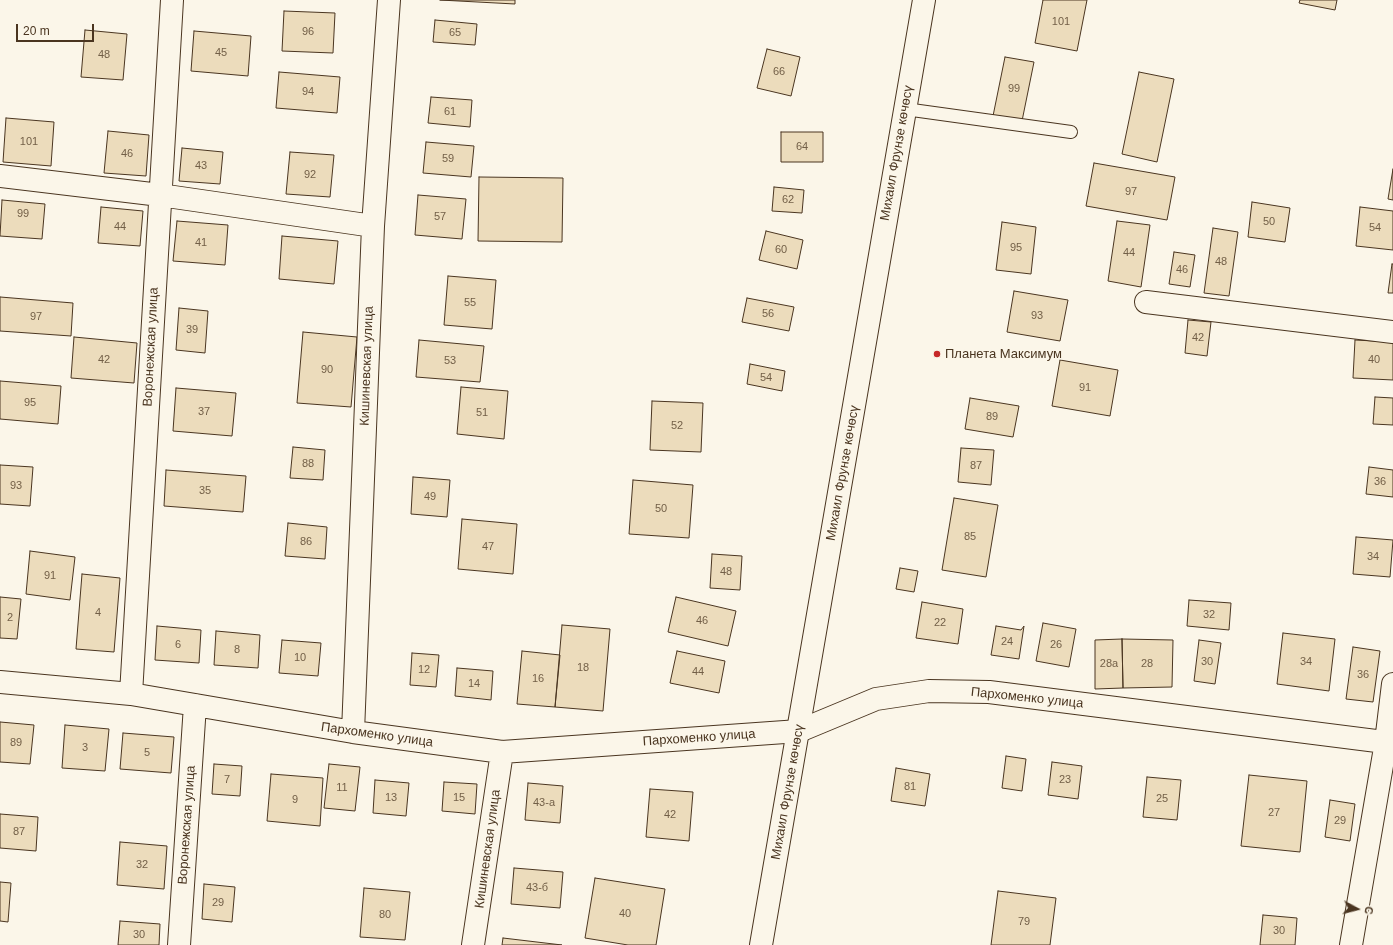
<!DOCTYPE html>
<html>
<head>
<meta charset="utf-8">
<style>
	body { margin:0 }
	#map { position:relative; width:1393px; height:945px; overflow:hidden; background:#fbf6e9; font-family:Helvetica,sans-serif }
	canvas { display:block }
	.north { position:absolute; left:1337px; top:889px; width:40px; height:40px; -webkit-text-stroke:3px #fbf6e9; paint-order:stroke; rotate:97deg; font-size:11px; font-weight:700; line-height:16px; text-align:center; color:#4a3520 }
	.north::after { content:''; display:block; margin:auto; width:14px; height:18px; background:#4a3520; clip-path:polygon(50% 0,100% 100%,50% 72%,0 100%) }
	.scale { position:absolute; left:16px; top:24px; width:78px; height:18px; box-sizing:border-box; border:2px solid #4a3520; border-top:0; padding-left:5px; font-size:12px; line-height:14px; white-space:nowrap; color:#4a3520; -webkit-text-stroke:3px #fbf6e9; paint-order:stroke }
</style>
</head>
<body>
<div id="map">
<canvas width="1393" height="945"></canvas>
<div class="north">С</div>
<div class="scale">20 m</div>
</div>
<script>
const ctx = document.querySelector('canvas').getContext('2d');
ctx.lineJoin = 'round';
function fill(path, color) {
  ctx.fillStyle = color;
  ctx.fill(path, 'evenodd');
}
function shape(rows) {
  const path = new Path2D();
  for (const r of rows) {
    path.moveTo(r[0], r[1]);
    for (let i = 2; i < r.length; i += 2) path.lineTo(r[i], r[i + 1]);
  }
  return path;
}
function stroke(path, color, width, dash) {
  ctx.strokeStyle = color;
  ctx.lineWidth = width;
  ctx.lineCap = dash ? 'butt' : 'round';
  ctx.setLineDash(dash || []);
  ctx.stroke(path);
}
function label(font, color, halo, rows, align = 'center') {
  ctx.font = font + ' Helvetica,sans-serif';
  ctx.lineWidth = 3;
  ctx.setLineDash([]);
  ctx.textBaseline = 'middle';
  ctx.strokeStyle = halo;
  ctx.fillStyle = color;
  for (const [text, x, y, turn = 0] of rows) {
    ctx.save();
    ctx.translate(x, y);
    ctx.rotate((+turn || 0) * Math.PI / 180);
    ctx.textAlign = isNaN(turn) ? turn : align;
    if (halo) ctx.strokeText(text, 0, 0);
    ctx.fillText(text, 0, 0);
    ctx.restore();
  }
}
const building = shape([
	[440,0,515,0,515,4,440,0],
	[1043,0,1087,0,1077,51,1035,43,1043,0],
	[1300,0,1337,0,1335,10,1299,3,1300,0],
	[284,11,335,13,333,53,282,51,284,11],
	[435,20,477,24,475,45,433,42,435,20],
	[85,30,127,34,123,80,81,77,85,30],
	[194,31,251,36,248,76,191,71,194,31],
	[767,49,800,57,791,96,757,88,767,49],
	[1005,57,1034,62,1022,121,993,116,1005,57],
	[279,72,340,77,337,113,276,108,279,72],
	[1139,72,1174,79,1157,162,1122,154,1139,72],
	[431,97,472,100,470,127,428,123,431,97],
	[6,118,54,122,51,166,3,162,6,118],
	[108,131,149,135,146,176,104,173,108,131],
	[781,132,823,132,823,162,781,162,781,132],
	[426,142,474,146,471,177,423,173,426,142],
	[182,148,223,152,220,184,179,181,182,148],
	[290,152,334,155,330,197,286,194,290,152],
	[1094,163,1175,177,1167,220,1086,206,1094,163],
	[1393,169,1393,200,1388,199,1393,169],
	[479,177,563,178,562,242,478,241,479,177],
	[774,187,804,190,802,213,772,211,774,187],
	[418,195,466,199,462,239,415,235,418,195],
	[2,200,45,204,42,239,0,236,2,200],
	[1252,202,1290,208,1285,242,1248,237,1252,202],
	[101,207,143,211,140,246,98,243,101,207],
	[1360,207,1393,211,1393,250,1356,246,1360,207],
	[177,221,228,225,225,265,173,261,177,221],
	[1117,221,1150,225,1141,287,1108,281,1117,221],
	[1002,222,1036,227,1031,274,996,270,1002,222],
	[1213,228,1238,232,1229,296,1204,293,1213,228],
	[766,231,803,240,797,269,759,260,766,231],
	[282,236,338,241,334,284,279,279,282,236],
	[1174,252,1195,255,1190,287,1169,284,1174,252],
	[1392,264,1393,264,1393,293,1388,293,1392,264],
	[448,276,496,280,492,329,444,325,448,276],
	[1014,291,1068,300,1060,341,1007,332,1014,291],
	[0,297,73,303,71,336,0,331,0,297],
	[747,298,794,307,789,331,742,322,747,298],
	[179,308,208,311,205,353,176,350,179,308],
	[1188,320,1211,322,1207,356,1185,353,1188,320],
	[303,332,357,337,351,407,297,403,303,332],
	[74,337,137,343,134,383,71,378,74,337],
	[419,340,484,346,480,382,416,377,419,340],
	[1355,340,1393,342,1393,380,1353,378,1355,340],
	[1060,360,1118,370,1110,416,1052,406,1060,360],
	[750,364,785,371,782,391,747,384,750,364],
	[0,381,61,386,58,424,0,419,0,381],
	[461,387,508,391,504,439,457,434,461,387],
	[176,388,236,393,232,436,173,431,176,388],
	[1375,397,1393,398,1393,425,1373,424,1375,397],
	[970,398,1019,406,1013,437,965,429,970,398],
	[652,401,703,403,701,452,650,450,652,401],
	[293,447,325,450,323,480,290,478,293,447],
	[961,448,994,450,991,485,958,482,961,448],
	[0,465,33,467,30,506,0,504,0,465],
	[1369,467,1393,470,1393,497,1366,494,1369,467],
	[166,470,246,476,243,512,164,506,166,470],
	[413,477,450,480,447,517,411,514,413,477],
	[633,480,693,485,689,538,629,534,633,480],
	[954,498,998,505,986,577,942,570,954,498],
	[462,519,517,524,513,574,458,569,462,519],
	[288,523,327,527,325,559,285,556,288,523],
	[1356,537,1393,540,1390,577,1353,574,1356,537],
	[30,551,75,557,70,600,26,594,30,551],
	[712,554,742,556,740,590,710,588,712,554],
	[900,568,918,571,914,592,896,589,900,568],
	[82,574,120,578,114,652,76,649,82,574],
	[0,597,21,599,17,639,0,638,0,597],
	[676,597,736,611,728,646,668,632,676,597],
	[1189,600,1231,603,1229,630,1187,626,1189,600],
	[922,602,963,609,958,644,916,638,922,602],
	[1043,623,1076,629,1069,667,1036,661,1043,623],
	[562,625,610,629,603,711,555,707,562,625],
	[157,626,201,630,199,663,155,660,157,626],
	[996,626,1021,630,1024,626,1019,659,991,655,996,626],
	[216,631,260,635,258,668,214,665,216,631],
	[1283,633,1335,639,1329,691,1277,684,1283,633],
	[1122,639,1173,640,1172,687,1123,688,1122,639],
	[1122,639,1123,688,1095,689,1095,640,1122,639],
	[282,640,321,643,318,676,279,673,282,640],
	[1199,640,1221,643,1215,684,1194,681,1199,640],
	[1353,647,1380,651,1373,702,1346,699,1353,647],
	[522,651,560,655,555,707,517,704,522,651],
	[677,651,725,661,719,693,670,683,677,651],
	[412,653,439,655,436,687,410,685,412,653],
	[457,668,493,671,491,700,455,696,457,668],
	[0,722,34,725,30,764,0,762,0,722],
	[65,725,109,729,105,771,62,768,65,725],
	[123,733,174,737,171,773,120,769,123,733],
	[1006,756,1026,759,1022,791,1002,788,1006,756],
	[1052,762,1082,766,1078,799,1048,795,1052,762],
	[214,764,242,766,240,796,212,794,214,764],
	[329,764,360,767,355,811,324,808,329,764],
	[896,768,930,774,925,806,891,801,896,768],
	[271,774,323,778,320,826,267,821,271,774],
	[1249,775,1307,781,1300,852,1241,846,1249,775],
	[1147,777,1181,780,1177,820,1143,817,1147,777],
	[375,780,409,783,406,816,373,813,375,780],
	[444,782,477,784,475,814,442,811,444,782],
	[528,783,563,786,560,823,525,820,528,783],
	[650,789,693,792,689,841,646,837,650,789],
	[1330,800,1355,804,1350,841,1325,837,1330,800],
	[0,814,38,817,36,851,0,848,0,814],
	[120,842,167,846,164,889,117,885,120,842],
	[514,868,563,872,560,908,511,904,514,868],
	[595,878,665,889,656,945,628,945,585,938,595,878],
	[0,882,11,883,8,922,0,921,0,882],
	[204,884,235,887,232,922,202,919,204,884],
	[364,888,410,892,405,940,360,937,364,888],
	[998,891,1056,898,1050,945,991,945,998,891],
	[1263,915,1297,918,1295,945,1260,945,1263,915],
	[120,921,160,924,159,945,118,945,120,921],
	[503,938,562,945,502,945,503,938]
]);
fill(building, '#ecdcbc');
stroke(building, '#4a3520', 1);
const lane = shape([
	[905,109,1071,132]
]);
const street = shape([
	[0,176,160,195,373,226],
	[1146,302,1393,332],
	[0,682,131,694,353,732,502,752,799,731,876,699,929,691,989,692,1393,743],
	[131,694,172,0],
	[353,732,373,226,389,0],
	[179,945,195,705],
	[473,945,502,752],
	[1351,945,1386,742,1393,684]
]);
const secondary = shape([
	[761,945,924,0]
]);
stroke(lane, '#4a3520', 14);
stroke(street, '#4a3520', 24);
stroke(secondary, '#4a3520', 24);
stroke(lane, '#fbf6e9', 12);
stroke(street, '#fbf6e9', 22);
stroke(secondary, '#fbf6e9', 22);
for (const [x, y, r, color] of [
	[937,354,4,"#c62828"]
]) {
  const dot = new Path2D();
  dot.arc(x, y, r, 0, 2 * Math.PI);
  ctx.fillStyle = color;
  ctx.fill(dot);
  stroke(dot, '#fbf6e9', 1.5);
}
label('11px', '#725f47', null, [
	["101",1061,22],
	["96",308,32],
	["65",455,33],
	["45",221,53],
	["48",104,55],
	["66",779,72],
	["99",1014,89],
	["94",308,92],
	["61",450,112],
	["101",29,142],
	["64",802,147],
	["46",127,154],
	["59",448,159],
	["43",201,166],
	["92",310,175],
	["97",1131,192],
	["62",788,200],
	["99",23,214],
	["57",440,217],
	["50",1269,222],
	["44",120,227],
	["54",1375,228],
	["41",201,243],
	["95",1016,248],
	["60",781,250],
	["44",1129,253],
	["48",1221,262],
	["46",1182,270],
	["55",470,303],
	["56",768,314],
	["93",1037,316],
	["97",36,317],
	["39",192,330],
	["42",1198,338],
	["42",104,360],
	["40",1374,360],
	["53",450,361],
	["90",327,370],
	["54",766,378],
	["91",1085,388],
	["95",30,403],
	["37",204,412],
	["51",482,413],
	["89",992,417],
	["52",677,426],
	["88",308,464],
	["87",976,466],
	["36",1380,482],
	["93",16,486],
	["35",205,491],
	["49",430,497],
	["50",661,509],
	["85",970,537],
	["86",306,542],
	["47",488,547],
	["34",1373,557],
	["48",726,572],
	["91",50,576],
	["4",98,613],
	["32",1209,615],
	["2",10,618],
	["46",702,621],
	["22",940,623],
	["24",1007,642],
	["6",178,645],
	["26",1056,645],
	["8",237,650],
	["10",300,658],
	["30",1207,662],
	["34",1306,662],
	["28а",1109,664],
	["28",1147,664],
	["18",583,668],
	["12",424,670],
	["44",698,672],
	["36",1363,675],
	["16",538,679],
	["14",474,684],
	["89",16,743],
	["3",85,748],
	["5",147,753],
	["7",227,780],
	["23",1065,780],
	["81",910,787],
	["11",342,788],
	["13",391,798],
	["15",459,798],
	["25",1162,799],
	["9",295,800],
	["43-a",544,803],
	["27",1274,813],
	["42",670,815],
	["29",1340,821],
	["87",19,832],
	["32",142,865],
	["43-б",537,888],
	["29",218,903],
	["40",625,914],
	["80",385,915],
	["79",1024,922],
	["30",1279,931],
	["30",139,935]
]);
label('13px', '#4a3520', '#fbf6e9', [
	["Михаил Фрунзе көчөсү",897,153,-80],
	["Воронежская улица",151,347,-87],
	["Кишиневская улица",367,366,-88],
	["Михаил Фрунзе көчөсү",843,473,-80],
	["Пархоменко улица",1027,698,6],
	["Пархоменко улица",377,735,8],
	["Пархоменко улица",699,738,-4],
	["Михаил Фрунзе көчөсү",788,792,-80],
	["Воронежская улица",187,825,-86],
	["Кишиневская улица",488,849,-82]
]);
label('13px', '#4a3520', '#fbf6e9', [
	["Планета Максимум",945,354]
], 'left');
</script>
</body>
</html>
